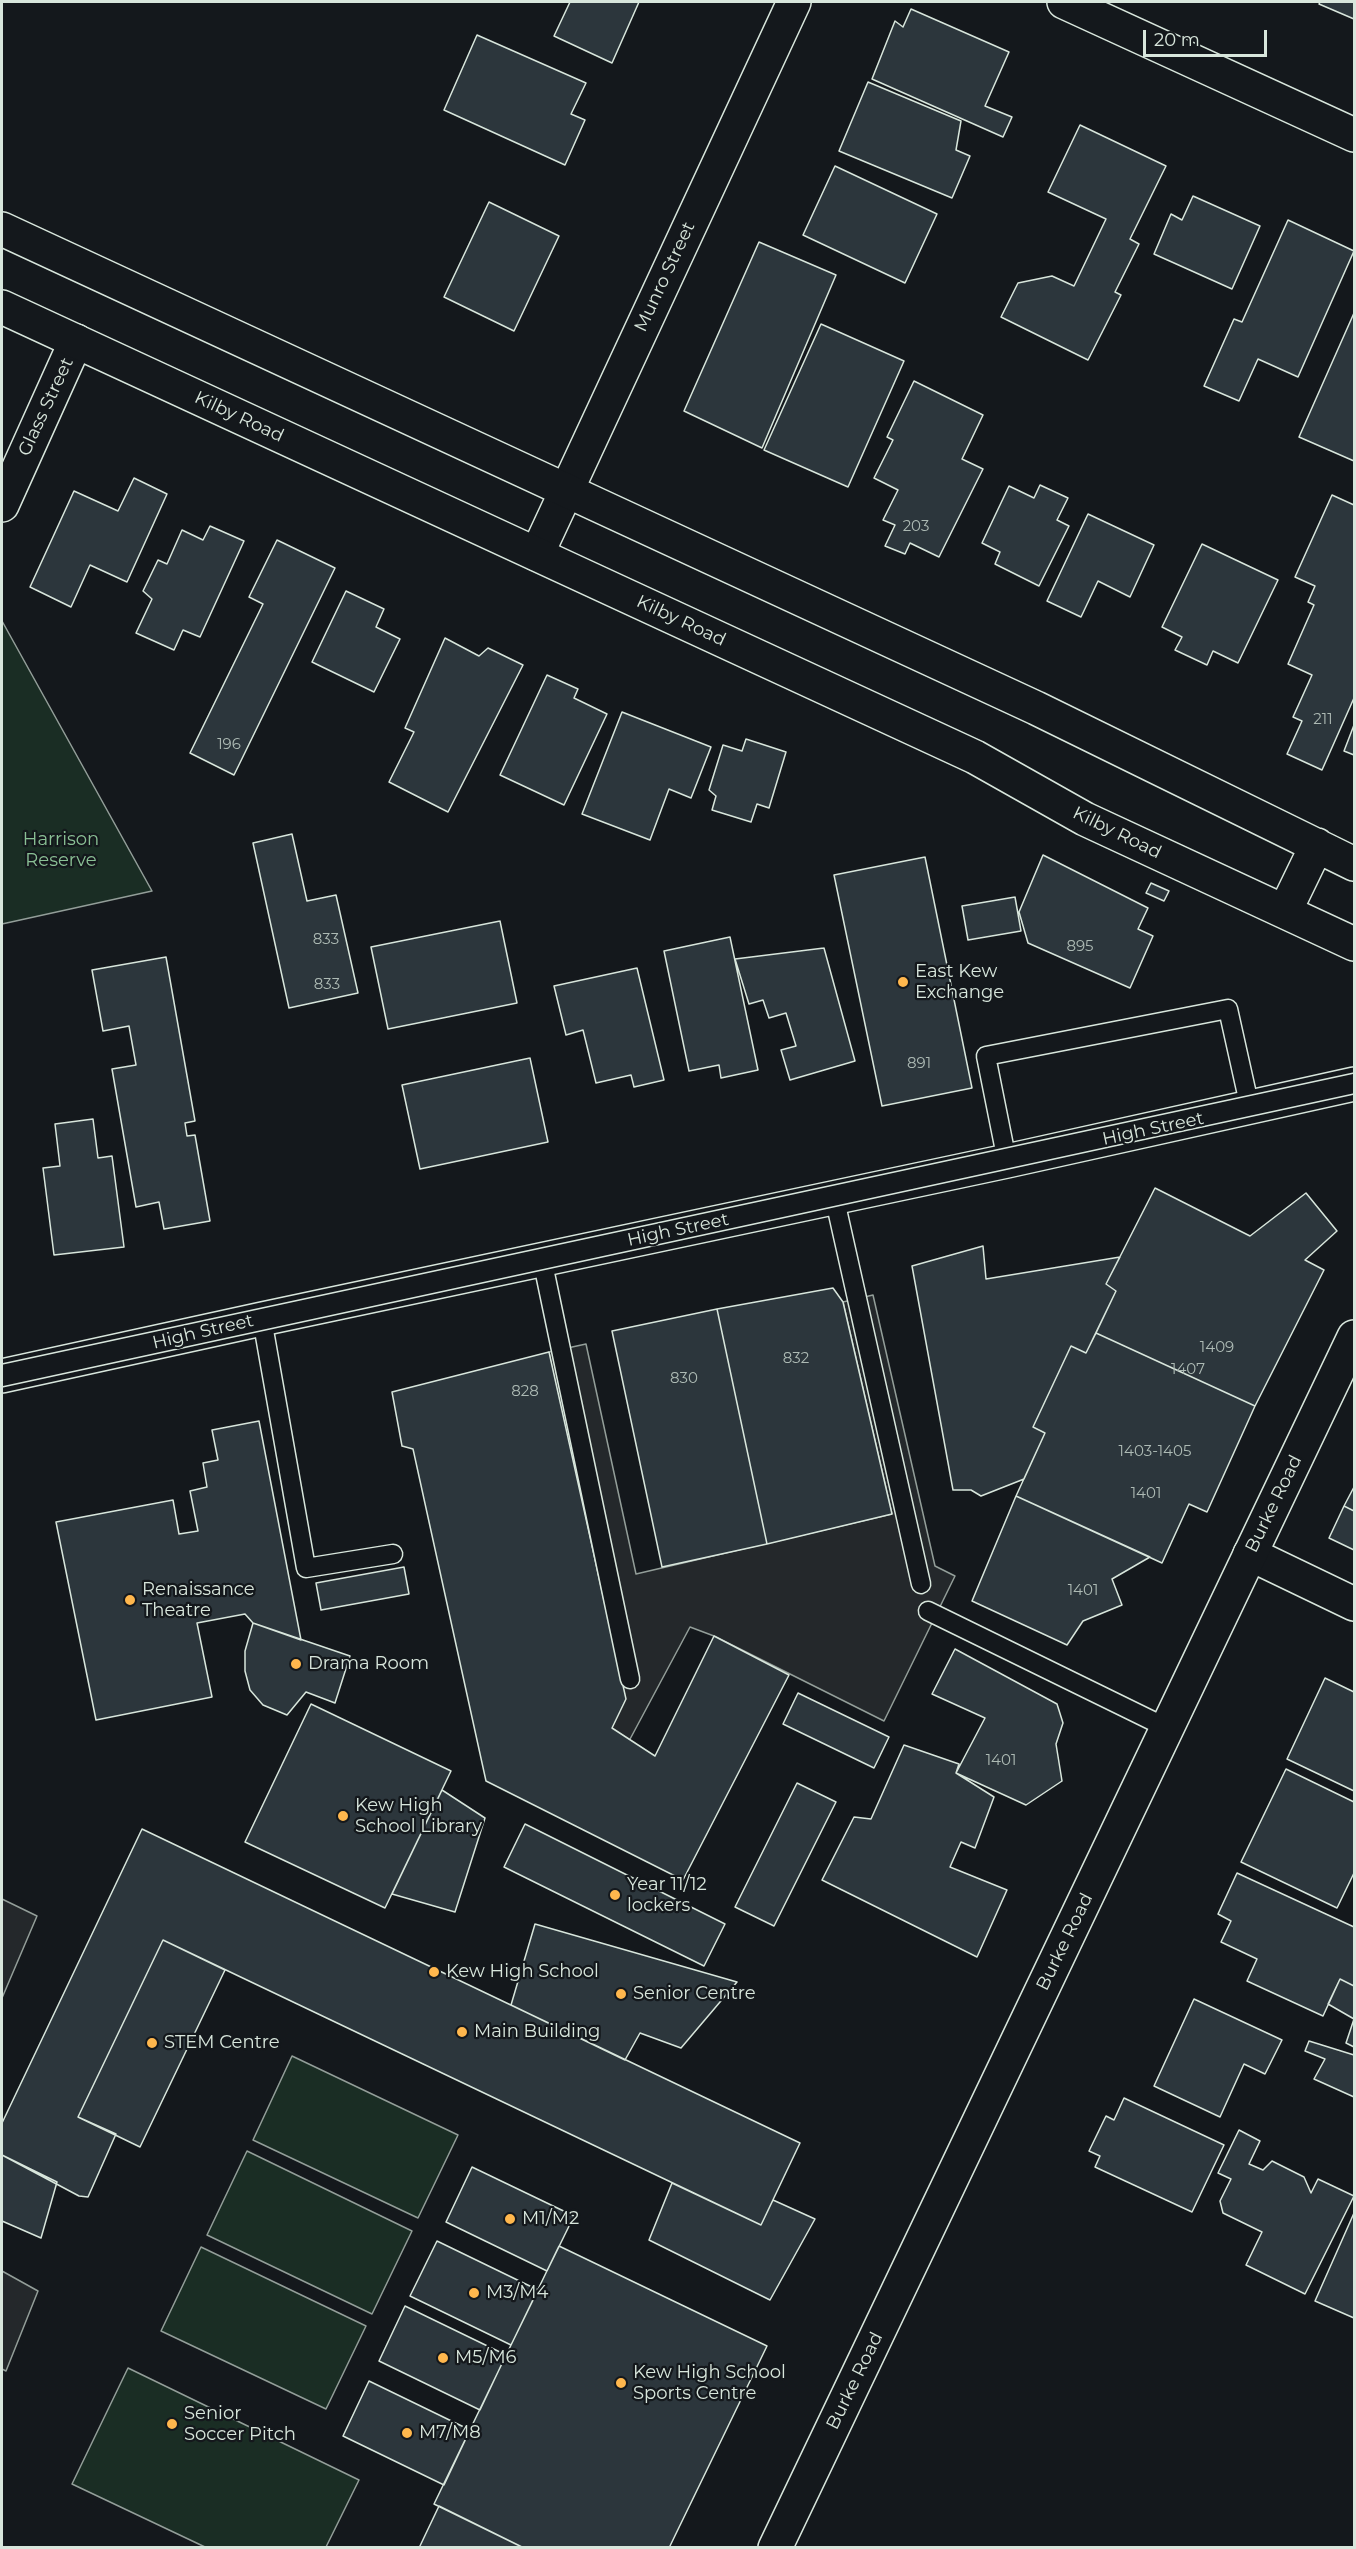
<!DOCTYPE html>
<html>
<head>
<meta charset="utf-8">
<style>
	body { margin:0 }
	#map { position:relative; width:1356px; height:2549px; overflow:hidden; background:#14181c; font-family:Montserrat,sans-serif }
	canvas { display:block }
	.frame { position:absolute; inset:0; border:3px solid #d8e6dc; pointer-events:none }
	.scale { position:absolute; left:1143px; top:30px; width:124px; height:27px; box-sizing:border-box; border:3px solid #d8e6dc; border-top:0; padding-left:8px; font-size:18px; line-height:21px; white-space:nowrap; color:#d8e6dc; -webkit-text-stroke:4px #14181c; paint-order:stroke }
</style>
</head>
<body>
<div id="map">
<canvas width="1356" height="2549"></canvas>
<div class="frame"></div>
<div class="scale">20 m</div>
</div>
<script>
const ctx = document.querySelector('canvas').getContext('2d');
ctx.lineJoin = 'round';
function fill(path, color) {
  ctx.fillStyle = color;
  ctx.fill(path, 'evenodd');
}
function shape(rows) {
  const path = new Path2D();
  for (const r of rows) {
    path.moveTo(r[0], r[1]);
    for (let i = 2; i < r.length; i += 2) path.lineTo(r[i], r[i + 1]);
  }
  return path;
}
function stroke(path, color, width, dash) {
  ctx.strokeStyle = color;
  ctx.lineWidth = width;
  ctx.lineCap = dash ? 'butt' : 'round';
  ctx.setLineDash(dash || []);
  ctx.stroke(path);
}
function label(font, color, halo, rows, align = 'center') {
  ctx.font = font + ' Montserrat,sans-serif';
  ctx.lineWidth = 4.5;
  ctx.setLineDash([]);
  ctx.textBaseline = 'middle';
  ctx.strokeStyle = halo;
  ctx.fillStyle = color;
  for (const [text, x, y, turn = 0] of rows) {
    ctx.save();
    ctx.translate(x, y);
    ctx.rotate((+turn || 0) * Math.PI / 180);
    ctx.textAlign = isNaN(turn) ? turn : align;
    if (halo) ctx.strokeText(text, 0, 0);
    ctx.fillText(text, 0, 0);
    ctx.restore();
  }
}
const green = shape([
	[2,621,152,891,2,924,2,621],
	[292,2056,458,2135,418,2218,253,2140,292,2056],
	[247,2151,412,2231,372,2314,207,2235,247,2151],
	[201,2247,366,2326,326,2409,161,2331,201,2247],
	[128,2368,359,2480,326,2547,205,2547,72,2484,128,2368]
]);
fill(green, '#1a2d24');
stroke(green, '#939e99', 1.5);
const parking = shape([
	[873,1295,935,1566,955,1576,884,1721,714,1636,690,1627,629,1741,612,1728,549,1352,586,1344,636,1574,892,1514,843,1302,873,1295],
	[2,1899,37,1916,2,1998,2,1899],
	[2,2271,38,2291,6,2371,2,2369,2,2271]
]);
fill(parking, '#24282b');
stroke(parking, '#939e99', 1.5);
const building = shape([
	[570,2,639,2,612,63,554,36,570,2],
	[1320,2,1354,2,1354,19,1319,4,1320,2],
	[911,9,1009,52,985,106,1012,117,1003,137,872,79,895,21,903,27,911,9],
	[477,35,586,83,571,114,585,120,565,165,444,110,477,35],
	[868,82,961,121,956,150,970,156,952,198,839,151,868,82],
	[1080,125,1166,166,1130,239,1139,244,1115,292,1121,295,1088,360,1001,317,1018,283,1052,276,1074,286,1106,219,1048,192,1080,125],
	[835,166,937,214,905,283,803,235,835,166],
	[1193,196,1260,226,1232,289,1154,254,1171,214,1182,220,1193,196],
	[489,202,559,236,514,331,444,297,489,202],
	[1288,220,1354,251,1298,377,1258,359,1239,401,1204,386,1234,319,1242,322,1288,220],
	[759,242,836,275,762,448,684,411,759,242],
	[1354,313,1354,461,1299,437,1354,313],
	[821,324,904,361,848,487,764,450,821,324],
	[914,381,983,415,962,459,983,469,939,557,910,543,905,554,885,546,895,525,883,520,898,490,874,478,893,440,887,437,914,381],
	[134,478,167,494,127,582,90,565,71,607,30,587,74,491,118,511,134,478],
	[1040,485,1068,498,1057,520,1069,526,1039,586,995,564,1000,552,982,543,1009,486,1034,498,1040,485],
	[1332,495,1354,505,1354,698,1322,770,1287,754,1302,721,1293,717,1312,675,1288,664,1314,605,1308,602,1315,586,1295,577,1332,495],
	[1088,514,1154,545,1130,597,1098,581,1081,617,1047,601,1088,514],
	[210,526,244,541,200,637,183,630,174,650,136,633,152,599,143,591,158,560,167,564,182,530,203,540,210,526],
	[277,540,335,568,234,775,190,753,263,604,249,597,277,540],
	[1202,544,1278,580,1238,663,1213,651,1207,665,1175,650,1182,637,1162,627,1202,544],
	[346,591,384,609,376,627,400,639,374,692,312,662,346,591],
	[445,638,479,656,488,648,523,665,448,812,389,782,414,732,405,728,445,638],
	[547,675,578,689,574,698,607,714,564,805,500,775,547,675],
	[622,712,711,747,691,798,669,789,650,840,582,814,622,712],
	[1354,725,1354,755,1344,751,1354,725],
	[746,739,786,752,769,808,757,804,751,822,712,810,716,796,709,790,723,745,742,751,746,739],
	[292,834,307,901,336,895,358,993,289,1008,253,843,292,834],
	[1043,855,1148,908,1138,929,1153,936,1130,988,1028,943,1019,912,1043,855],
	[925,857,972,1088,882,1106,834,875,925,857],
	[1151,883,1169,891,1164,901,1146,893,1151,883],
	[1015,897,1021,931,968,940,962,906,1015,897],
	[500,921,517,1003,388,1029,371,947,500,921],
	[730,937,758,1070,721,1078,719,1065,689,1071,664,951,730,937],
	[824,948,855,1061,790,1080,781,1050,796,1046,786,1013,769,1018,763,1000,749,1004,735,959,824,948],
	[166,957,195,1121,185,1123,187,1136,195,1135,210,1221,164,1229,159,1202,136,1207,112,1069,136,1065,129,1026,103,1031,92,970,166,957],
	[637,968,664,1080,634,1087,631,1075,596,1083,583,1030,566,1035,554,986,637,968],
	[530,1058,548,1142,420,1169,402,1085,530,1058],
	[93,1119,98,1158,112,1156,124,1247,54,1255,43,1168,60,1166,55,1124,93,1119],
	[1155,1188,1250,1236,1306,1193,1337,1231,1305,1260,1324,1270,1255,1406,1096,1333,1116,1291,1106,1284,1155,1188],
	[983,1246,986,1279,1120,1257,1106,1284,1116,1291,1086,1353,1071,1346,1033,1427,1045,1433,1024,1479,981,1496,971,1490,953,1490,912,1266,983,1246],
	[833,1288,843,1302,892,1514,767,1544,717,1309,833,1288],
	[717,1309,767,1544,662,1567,612,1331,717,1309],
	[1096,1333,1255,1406,1207,1512,1189,1504,1162,1563,1016,1496,1045,1433,1033,1427,1071,1346,1086,1353,1096,1333],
	[549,1352,626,1699,612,1728,655,1756,714,1636,789,1675,683,1880,486,1781,413,1449,402,1446,392,1392,549,1352],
	[259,1421,301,1640,253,1623,245,1614,197,1623,212,1697,96,1720,56,1522,173,1500,179,1534,198,1531,190,1491,207,1487,203,1463,218,1460,212,1430,259,1421],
	[1354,1487,1354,1511,1344,1506,1354,1487],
	[1016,1496,1150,1557,1112,1579,1122,1605,1083,1621,1067,1645,972,1601,1016,1496],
	[1344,1506,1354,1511,1354,1550,1329,1538,1344,1506],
	[404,1567,409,1594,321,1610,316,1583,404,1567],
	[253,1623,350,1656,335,1703,306,1692,287,1715,263,1705,250,1690,245,1671,245,1651,253,1623],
	[955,1649,1057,1704,1063,1723,1056,1744,1062,1781,1026,1805,956,1773,985,1718,932,1694,955,1649],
	[1325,1678,1354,1692,1354,1791,1287,1759,1325,1678],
	[798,1693,889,1737,874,1768,783,1724,798,1693],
	[311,1704,451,1771,385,1908,245,1842,311,1704],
	[904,1745,959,1764,956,1773,994,1797,975,1848,961,1842,950,1867,1007,1890,977,1957,822,1880,854,1817,871,1819,904,1745],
	[1286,1769,1354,1802,1354,1873,1337,1908,1241,1862,1286,1769],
	[797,1783,836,1802,774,1926,735,1907,797,1783],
	[442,1790,485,1818,455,1912,392,1894,442,1790],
	[525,1824,725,1924,704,1966,504,1867,525,1824],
	[142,1829,800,2143,761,2225,163,1940,78,2117,116,2134,88,2197,79,2196,2,2155,2,2123,142,1829],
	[1237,1873,1354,1927,1354,1986,1340,1979,1323,2016,1247,1981,1257,1959,1221,1942,1231,1921,1218,1914,1237,1873],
	[535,1924,737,1982,681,2048,640,2033,625,2060,511,2005,535,1924],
	[163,1940,225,1970,140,2147,78,2117,163,1940],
	[1340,1979,1354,1986,1354,2047,1346,2043,1354,2019,1328,2004,1340,1979],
	[1194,1999,1282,2040,1265,2074,1244,2064,1220,2117,1154,2086,1194,1999],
	[1309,2041,1354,2055,1354,2097,1314,2079,1325,2059,1305,2051,1309,2041],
	[1124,2098,1224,2145,1192,2212,1095,2167,1100,2156,1089,2151,1106,2116,1114,2120,1124,2098],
	[1239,2130,1260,2141,1249,2164,1263,2170,1272,2161,1304,2177,1311,2193,1318,2179,1354,2196,1305,2294,1246,2265,1262,2232,1223,2213,1220,2201,1231,2179,1218,2173,1239,2130],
	[2,2155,57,2182,41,2238,2,2221,2,2155],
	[472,2167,574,2216,547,2271,446,2222,472,2167],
	[672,2183,761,2225,773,2200,815,2219,770,2300,649,2240,672,2183],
	[1354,2213,1354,2318,1315,2301,1354,2213],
	[437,2241,538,2290,511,2345,410,2296,437,2241],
	[559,2246,767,2346,669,2548,524,2548,434,2504,559,2246],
	[405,2306,506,2355,480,2410,379,2361,405,2306],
	[369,2381,470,2430,444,2485,343,2436,369,2381],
	[439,2506,524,2548,419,2548,439,2506]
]);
fill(building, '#2c363c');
stroke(building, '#d8e6dc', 1.5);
const lane = shape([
	[1007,1161,986,1056,1228,1009,1250,1108],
	[834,1196,921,1584],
	[542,1259,630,1679],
	[262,1319,306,1568,393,1554],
	[928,1611,1167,1728]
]);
const street = shape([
	[1064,2,1354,135],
	[2,505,76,341],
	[537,554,794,2]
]);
const secondary = shape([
	[2,229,1036,708,1354,864],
	[2,307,975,757,1085,819,1354,944],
	[1285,911,1317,845],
	[1250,1554,1354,1604]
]);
const primary = shape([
	[2,1376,262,1319,1007,1161,1354,1084],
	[775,2548,1354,1337]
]);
stroke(lane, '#d8e6dc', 21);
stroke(street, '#d8e6dc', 36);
stroke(secondary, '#d8e6dc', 36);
stroke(primary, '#d8e6dc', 36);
stroke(lane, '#14181c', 18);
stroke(street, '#14181c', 33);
stroke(secondary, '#14181c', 33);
stroke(primary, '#14181c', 33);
stroke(shape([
	[2,1364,1354,1073],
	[2,1387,1354,1094]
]), '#d8e6dc', 1.5);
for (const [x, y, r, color] of [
	[903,982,6,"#ffb74d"],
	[130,1600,6,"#ffb74d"],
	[296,1664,6,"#ffb74d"],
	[343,1816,6,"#ffb74d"],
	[615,1895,6,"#ffb74d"],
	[434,1972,6,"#ffb74d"],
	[621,1994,6,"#ffb74d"],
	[462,2032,6,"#ffb74d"],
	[152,2043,6,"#ffb74d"],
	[510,2219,6,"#ffb74d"],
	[474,2293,6,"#ffb74d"],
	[443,2358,6,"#ffb74d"],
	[621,2383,6,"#ffb74d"],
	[172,2424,6,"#ffb74d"],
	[407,2433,6,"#ffb74d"]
]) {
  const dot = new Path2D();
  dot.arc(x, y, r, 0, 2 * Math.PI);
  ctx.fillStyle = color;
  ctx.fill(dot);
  stroke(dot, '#14181c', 2);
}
label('15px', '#adbab4', null, [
	["203",916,527],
	["211",1323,720],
	["196",229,745],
	["833",326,940],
	["895",1080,947],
	["833",327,985],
	["891",919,1064],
	["1409",1217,1348],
	["832",796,1359],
	["1407",1188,1370],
	["830",684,1379],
	["828",525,1392],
	["1403-1405",1155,1452],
	["1401",1146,1494],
	["1401",1083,1591],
	["1401",1001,1761]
]);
label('18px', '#d8e6dc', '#14181c', [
	["Munro Street",665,277,-65],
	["Glass Street",46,407,-65],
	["Kilby Road",239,417,25],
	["Kilby Road",681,621,25],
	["Kilby Road",1117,833,26],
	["High Street",1153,1129,-12],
	["High Street",678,1230,-12],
	["High Street",203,1332,-13],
	["Burke Road",1274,1504,-64],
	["Burke Road",1065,1942,-64],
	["Burke Road",855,2381,-64]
]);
label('18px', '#8ac095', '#14181c', [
	["Harrison",61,840],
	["Reserve",61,861]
]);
label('18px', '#d8e6dc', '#14181c', [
	["East Kew",915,972],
	["Exchange",915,993],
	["Renaissance",142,1590],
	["Theatre",142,1611],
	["Drama Room",308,1664],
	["Kew High",355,1806],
	["School Library",355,1827],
	["Year 11/12",627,1885],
	["lockers",627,1906],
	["Kew High School",446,1972],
	["Senior Centre",633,1994],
	["Main Building",474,2032],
	["STEM Centre",164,2043],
	["M1/M2",522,2219],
	["M3/M4",486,2293],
	["M5/M6",455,2358],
	["Kew High School",633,2373],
	["Sports Centre",633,2394],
	["Senior",184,2414],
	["Soccer Pitch",184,2435],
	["M7/M8",419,2433]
], 'left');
</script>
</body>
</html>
